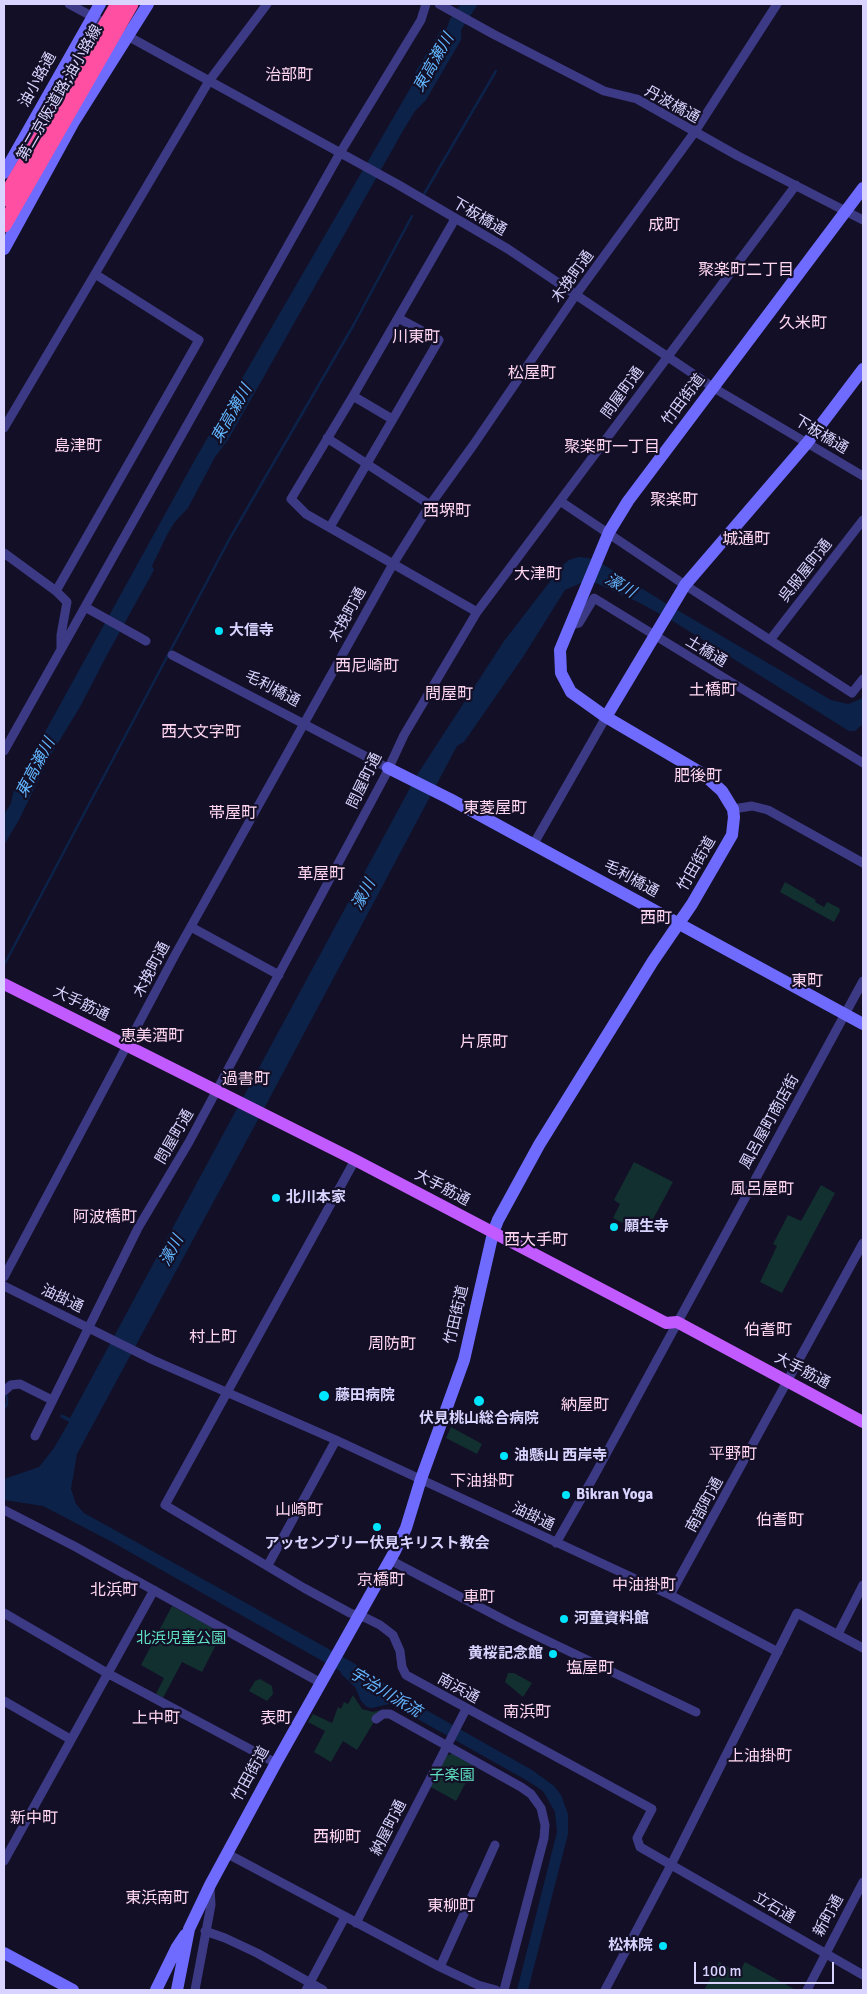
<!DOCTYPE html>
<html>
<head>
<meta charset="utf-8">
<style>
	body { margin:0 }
	#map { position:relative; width:867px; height:1994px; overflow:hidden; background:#130f26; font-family:Signika,sans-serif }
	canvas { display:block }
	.frame { position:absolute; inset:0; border:5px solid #d9d4ff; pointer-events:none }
	.scale { position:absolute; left:694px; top:1962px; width:140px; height:22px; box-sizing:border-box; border:2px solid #d9d4ff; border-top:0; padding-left:6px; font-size:15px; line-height:18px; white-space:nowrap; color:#d9d4ff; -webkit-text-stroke:4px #130f26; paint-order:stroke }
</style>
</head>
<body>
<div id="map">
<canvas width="867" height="1994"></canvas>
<div class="frame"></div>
<div class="scale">100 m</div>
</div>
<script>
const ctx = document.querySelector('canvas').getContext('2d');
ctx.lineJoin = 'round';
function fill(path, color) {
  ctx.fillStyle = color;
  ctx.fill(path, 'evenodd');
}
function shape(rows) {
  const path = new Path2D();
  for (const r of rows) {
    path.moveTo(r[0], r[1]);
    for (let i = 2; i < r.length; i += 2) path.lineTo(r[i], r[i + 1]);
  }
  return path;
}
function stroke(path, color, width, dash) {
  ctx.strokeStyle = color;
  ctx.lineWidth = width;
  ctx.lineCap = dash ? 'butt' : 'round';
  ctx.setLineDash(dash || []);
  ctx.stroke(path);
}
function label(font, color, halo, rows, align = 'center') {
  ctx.font = font + ' Signika,"Noto Sans JP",sans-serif';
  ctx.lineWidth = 4.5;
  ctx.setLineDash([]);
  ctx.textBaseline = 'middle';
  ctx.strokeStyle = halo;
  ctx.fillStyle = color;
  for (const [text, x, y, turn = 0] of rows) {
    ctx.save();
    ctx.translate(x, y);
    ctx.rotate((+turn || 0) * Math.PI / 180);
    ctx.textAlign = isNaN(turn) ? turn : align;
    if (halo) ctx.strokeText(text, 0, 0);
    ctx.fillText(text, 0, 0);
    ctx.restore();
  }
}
fill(shape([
	[785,882,816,900,815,902,824,907,827,902,839,908,840,911,834,922,780,892],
	[634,1162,673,1182,645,1234,613,1218,620,1204,614,1200],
	[821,1185,835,1193,782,1293,760,1282,777,1246,773,1244,788,1215,801,1221],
	[451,1427,482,1444,477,1454,446,1438],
	[172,1606,222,1633,202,1672,182,1662,163,1698,156,1694,164,1678,141,1665],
	[508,1673,514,1673,532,1683,523,1697,505,1682],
	[260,1679,272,1686,273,1694,267,1701,249,1691,255,1681],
	[353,1695,362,1709,373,1712,381,1710,357,1750,343,1741,331,1762,314,1752,325,1731,308,1722,313,1714,332,1723,338,1707,341,1709,344,1702,348,1704],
	[453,1753,475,1765,456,1801,429,1786,446,1756],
	[719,1962,739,1973,745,1962,796,1990,704,1990]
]), '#12302f');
fill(shape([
	[461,4,478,4,461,30,461,40,426,100,415,111,404,129,228,440,215,457,188,508,174,523,167,535,152,566,154,570,107,655,80,707,50,756,19,820,4,845,4,815,11,803,14,789,37,750,40,741,197,456,411,87,416,71,441,30,447,28,450,19],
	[579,557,589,558,604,565,667,604,831,700,848,704,863,698,863,724,855,731,849,731,671,620,638,602,596,583,581,583,565,590,523,657,464,742,457,746,267,1103,77,1454,71,1489,76,1504,84,1513,352,1662,384,1683,389,1689,532,1770,554,1786,561,1795,568,1814,568,1834,528,1990,517,1990,557,1832,555,1812,543,1791,526,1780,398,1708,389,1704,372,1708,367,1707,361,1701,355,1687,342,1675,340,1671,112,1542,43,1506,4,1500,4,1479,39,1467,54,1448,69,1422,60,1417,61,1414,70,1418,417,775,504,641,562,566,569,560]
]), '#0c2248');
stroke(shape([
	[424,194,496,71],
	[4,965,230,538,353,326,412,216],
	[4,1409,7,1404,7,1397,5,1393]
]), '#0c2248', 2.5);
stroke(shape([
	[69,4,110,26],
	[439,4,493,34,604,91,637,99,738,156,863,220],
	[124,34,397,184,508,249,714,388,863,476],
	[455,219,353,396,291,499,306,514,477,612],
	[353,396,392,419],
	[4,428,209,81,267,4],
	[327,438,430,505],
	[560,501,685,585,852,693,863,679],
	[330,527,439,340,398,318],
	[4,553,56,591,67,602,61,635,61,648],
	[56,591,199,340,95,274],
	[85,607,146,641],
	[570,625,579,623,594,598,863,763],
	[770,640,863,520],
	[172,655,388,768],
	[4,751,340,153,421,20,426,4],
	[733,809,752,806,768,810,863,863],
	[533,845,606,717],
	[191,927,279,975],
	[355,1160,165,1505,304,1588,350,1613,366,1618,380,1625,393,1635,400,1651,402,1667,406,1675,652,1809,637,1838,640,1847,863,1975],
	[4,1277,175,955,393,564,430,505,474,444,575,296,694,133,777,4],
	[4,1286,153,1360,336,1440,670,1595,778,1652],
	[4,1391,11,1385,20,1384,52,1400],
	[35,1436,138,1228,189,1142,385,776,404,735,477,612,796,185],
	[4,1510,74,1546,321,1683],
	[556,1543,593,1478,863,981],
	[390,1560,512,1624,696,1712],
	[268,1565,336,1440],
	[670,1595,863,1243],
	[4,1613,107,1673,276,1763],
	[838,1634,863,1585],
	[4,1701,70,1739],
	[376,1719,383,1714,390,1714,521,1787,531,1794,541,1808,545,1825,544,1838,504,1990],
	[226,1853,440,1967,478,1985,496,1990],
	[4,1861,154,1590],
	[356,1923,466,1709],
	[205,1931,225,1938,257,1953,323,1990],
	[440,1967,495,1845],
	[195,1990,211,1905,210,1888],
	[306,1990,345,1917],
	[605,1990,671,1865,797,1613,863,1648],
	[807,1990,863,1882]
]), '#3d3a85', 9);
stroke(shape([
	[4,173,100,4],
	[4,249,73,123,148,4],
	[606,717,685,585,807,443,863,369],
	[388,768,450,799,863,1024],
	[4,1953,73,1990],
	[156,1990,177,1947,185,1935],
	[177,1990,189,1929,210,1885,276,1763,395,1551,406,1528,421,1479,464,1360,493,1233,498,1220,539,1145,653,961,692,904,732,835,734,817,733,809,722,791,703,774,606,717,571,692,561,673,560,650,609,532,628,501,863,188]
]), '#6f6bff', 12);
stroke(shape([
	[4,984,355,1160,666,1323,677,1322,863,1422]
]), '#c25bff', 12);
stroke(shape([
	[4,199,118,4],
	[4,225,131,4]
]), '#ff4fa3', 15);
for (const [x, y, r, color] of [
	[219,631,5,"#00e5ff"],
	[276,1198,5,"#00e5ff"],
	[614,1227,5,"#00e5ff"],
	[324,1396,6,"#00e5ff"],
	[479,1401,6,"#00e5ff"],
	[504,1456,5,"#00e5ff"],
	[566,1495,5,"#00e5ff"],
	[377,1527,5,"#00e5ff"],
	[564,1619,5,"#00e5ff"],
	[553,1654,5,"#00e5ff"],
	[663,1946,5,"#00e5ff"]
]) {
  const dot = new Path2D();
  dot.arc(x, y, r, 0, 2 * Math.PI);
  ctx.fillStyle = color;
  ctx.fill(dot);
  stroke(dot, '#130f26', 2);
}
label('15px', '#d9d4ff', '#130f26', [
	["油小路通",38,80,-61],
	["第二京阪道路;油小路線",60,93,-60],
	["丹波橋通",672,105,29],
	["下板橋通",479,217,30],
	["木挽町通",573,277,-54],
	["問屋町通",623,393,-54],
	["竹田街道",684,400,-53],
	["下板橋通",821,435,31],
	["呉服屋町通",806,571,-52],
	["木挽町通",348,615,-61],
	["土橋通",706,652,31],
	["毛利橋通",272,689,28],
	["問屋町通",365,781,-64],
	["竹田街道",697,864,-60],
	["毛利橋通",631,879,29],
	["木挽町通",152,970,-62],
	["大手筋通",81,1004,26],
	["風呂屋町商店街",770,1122,-61],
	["問屋町通",175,1137,-60],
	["大手筋通",442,1188,28],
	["油掛通",62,1299,26],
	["竹田街道",457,1315,-77],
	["大手筋通",802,1371,28],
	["南部町通",705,1505,-61],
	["油掛通",533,1517,26],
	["南浜通",458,1689,29],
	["竹田街道",251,1774,-61],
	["納屋町通",389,1828,-63],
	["立石通",774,1908,31],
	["新町通",829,1916,-61]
]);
label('bold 15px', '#d9d4ff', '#130f26', [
	["大信寺",229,631],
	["北川本家",286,1198],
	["願生寺",624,1227],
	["藤田病院",335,1396],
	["伏見桃山総合病院",479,1419,"center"],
	["油懸山 西岸寺",514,1456],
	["Bikran Yoga",576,1495],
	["アッセンブリー伏見キリスト教会",377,1544,"center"],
	["河童資料館",574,1619],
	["黄桜記念館",543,1654,"right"],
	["松林院",653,1946,"right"]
], 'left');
label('15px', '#5fe0c0', '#130f26', [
	["北浜児童公園",181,1639],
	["子楽園",452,1776]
]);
label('italic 16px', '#62b6ff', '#130f26', [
	["東高瀬川",434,63,-60],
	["東高瀬川",232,414,-60],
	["濠川",620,586,30],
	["東高瀬川",36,768,-62],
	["濠川",364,895,-62],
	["濠川",172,1251,-62],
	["宇治川派流",385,1693,31]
]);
label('16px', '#ffd6f0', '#130f26', [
	["治部町",289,76],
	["成町",664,226],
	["聚楽町二丁目",746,271],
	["久米町",803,324],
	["川東町",416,338],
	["松屋町",532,374],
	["島津町",78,447],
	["聚楽町一丁目",612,448],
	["聚楽町",674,501],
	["西堺町",447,512],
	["城通町",746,540],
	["大津町",538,575],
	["西尼崎町",367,667],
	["土橋町",713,691],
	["問屋町",449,695],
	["西大文字町",201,733],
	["肥後町",698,777],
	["東菱屋町",495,809],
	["帯屋町",233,814],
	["革屋町",321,875],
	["西町",656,919],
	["東町",807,982],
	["恵美酒町",152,1037],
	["片原町",484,1043],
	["過書町",246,1080],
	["風呂屋町",762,1190],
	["阿波橋町",105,1218],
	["西大手町",536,1241],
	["伯耆町",768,1331],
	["村上町",213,1338],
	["周防町",392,1345],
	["納屋町",585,1406],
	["平野町",733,1455],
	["下油掛町",482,1482],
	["山崎町",299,1511],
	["伯耆町",780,1521],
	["京橋町",381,1581],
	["中油掛町",644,1586],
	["北浜町",114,1591],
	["車町",479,1598],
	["塩屋町",590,1669],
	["南浜町",527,1713],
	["上中町",156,1719],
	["表町",276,1719],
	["上油掛町",760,1757],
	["新中町",34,1819],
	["西柳町",337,1838],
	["東浜南町",157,1899],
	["東柳町",451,1907]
]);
</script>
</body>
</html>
